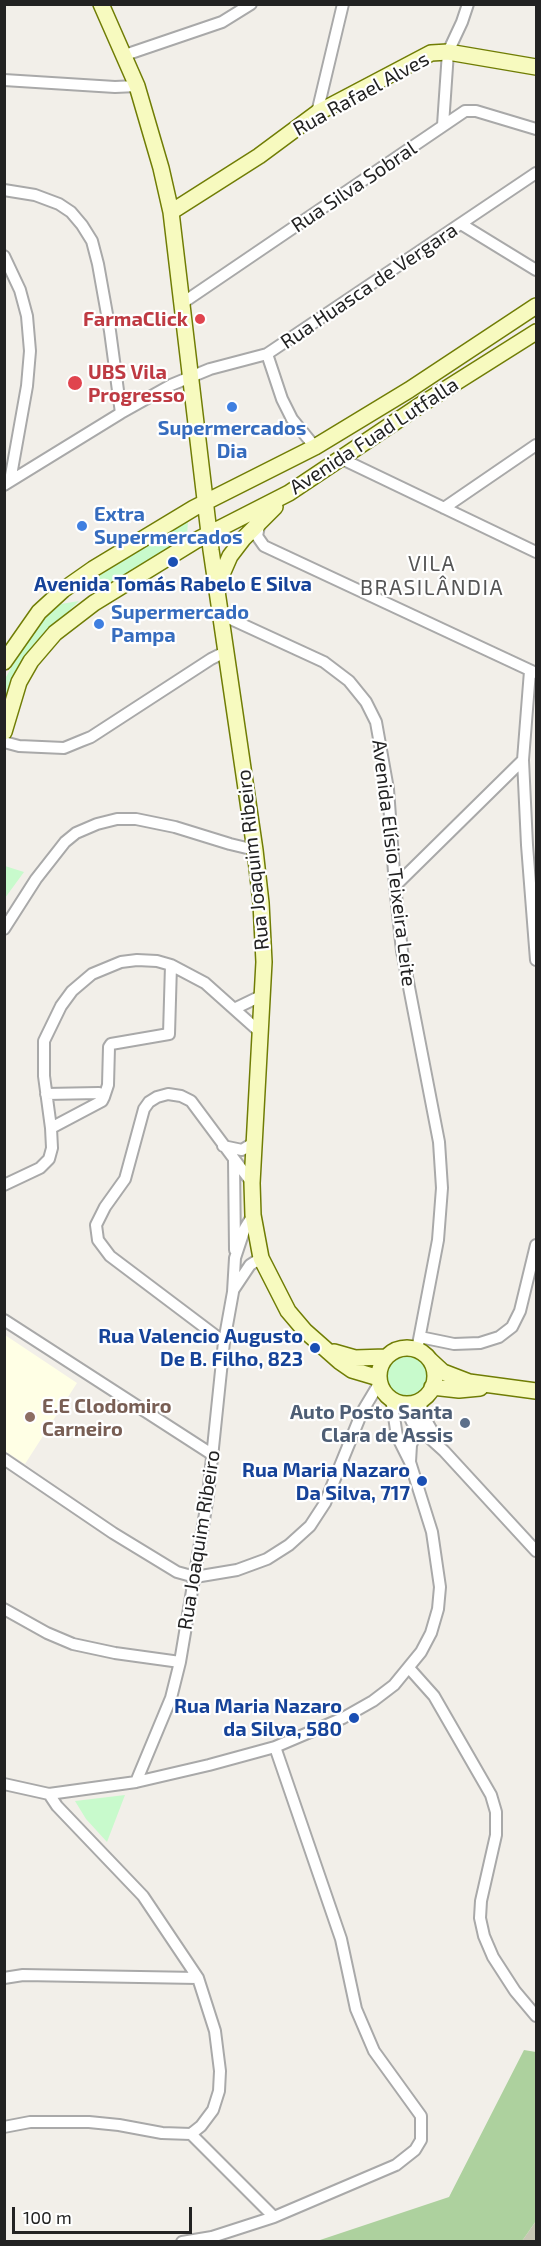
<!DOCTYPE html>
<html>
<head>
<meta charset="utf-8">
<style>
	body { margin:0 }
	#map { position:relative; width:541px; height:2246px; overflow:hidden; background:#f2efe9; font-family:"Exo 2",sans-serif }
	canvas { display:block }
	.frame { position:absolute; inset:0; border:6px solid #222; pointer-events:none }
	.scale { position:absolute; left:12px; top:2207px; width:180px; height:27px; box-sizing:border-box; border:3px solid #222; border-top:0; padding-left:8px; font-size:18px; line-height:21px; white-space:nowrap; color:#222; -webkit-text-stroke:4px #fff; paint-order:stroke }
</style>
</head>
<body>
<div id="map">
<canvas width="541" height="2246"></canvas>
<div class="frame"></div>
<div class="scale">100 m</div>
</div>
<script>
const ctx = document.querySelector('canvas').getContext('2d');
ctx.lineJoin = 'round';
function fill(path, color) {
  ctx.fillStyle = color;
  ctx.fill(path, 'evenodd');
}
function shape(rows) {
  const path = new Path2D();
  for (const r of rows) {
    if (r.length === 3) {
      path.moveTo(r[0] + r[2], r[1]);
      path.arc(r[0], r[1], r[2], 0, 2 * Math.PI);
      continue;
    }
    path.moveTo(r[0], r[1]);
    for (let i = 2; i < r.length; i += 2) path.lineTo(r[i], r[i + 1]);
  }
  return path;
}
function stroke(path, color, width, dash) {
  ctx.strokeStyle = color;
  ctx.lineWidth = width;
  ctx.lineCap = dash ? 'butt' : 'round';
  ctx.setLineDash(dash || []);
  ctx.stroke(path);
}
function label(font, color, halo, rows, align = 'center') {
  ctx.font = font + ' "Exo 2",sans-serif';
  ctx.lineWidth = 4.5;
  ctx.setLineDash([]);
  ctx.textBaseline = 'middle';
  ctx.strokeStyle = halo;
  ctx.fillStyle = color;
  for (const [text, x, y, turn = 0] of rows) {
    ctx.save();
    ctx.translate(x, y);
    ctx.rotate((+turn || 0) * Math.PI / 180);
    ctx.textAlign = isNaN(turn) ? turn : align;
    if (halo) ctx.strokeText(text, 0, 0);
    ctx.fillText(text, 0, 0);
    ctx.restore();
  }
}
fill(shape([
	[5,1335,77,1383,25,1464,5,1451]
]), '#ffffe5');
fill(shape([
	[536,2221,536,2241,522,2241]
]), '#c7c7b4');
fill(shape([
	[524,2050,536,2052,536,2221,522,2241,317,2241,449,2197]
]), '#add19e');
fill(shape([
	[188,521,187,535,170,548,98,592,92,580,166,532],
	[79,601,37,642,23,659,5,700,6,677,25,644,44,618,61,604],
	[5,866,24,872,5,898,4,866],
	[407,1377,22],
	[125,1795,107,1842,86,1819,75,1801]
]), '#c8facc');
const street = shape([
	[125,55,222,22,251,4],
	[4,80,115,87,137,86],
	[317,113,343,4],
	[443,125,448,52,462,22,468,4],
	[4,190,35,195,59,204,71,212,82,225,92,241,98,264,110,331,121,413],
	[461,224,536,270],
	[4,256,20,290,27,316,30,351,27,386,10,481],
	[181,304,465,111,476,111,536,129],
	[267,354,282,399,292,419,315,447],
	[342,459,536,552],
	[4,485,121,413,171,385,210,369,267,354,536,173],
	[444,508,536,445],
	[260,521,257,536,264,546,536,673],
	[222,615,324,662,349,681,366,702,376,722,388,789,395,886,402,951,439,1142,442,1188,438,1240,417,1350],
	[530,671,523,760,527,845,536,960],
	[4,742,19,746,64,748,81,741,91,737,211,659,225,652],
	[395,886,523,760],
	[4,929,36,879,65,842,76,833,97,824,117,819,136,819,175,827,230,844,255,850],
	[236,1008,263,995],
	[46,1094,99,1093,104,1097,102,1101,51,1128],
	[104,1097,108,1085,109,1047,111,1044,169,1034,171,965],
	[223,1146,242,1150,255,1142],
	[234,1160,235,1250],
	[4,1185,40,1168,49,1159,52,1148,51,1128,44,1076,44,1041,61,1006,72,991,92,974,121,962,137,960,157,961,171,965,205,983,261,1033],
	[234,1289,250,1265,261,1258],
	[4,1320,213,1455],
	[420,1337,454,1344,480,1343,499,1337,512,1327,520,1311,536,1245],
	[224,1342,110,1256,98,1240,96,1225,105,1207,125,1179,144,1109,149,1102,157,1097,168,1094,181,1096,191,1101,252,1183],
	[420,1400,423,1415,439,1443],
	[403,1403,412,1422,444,1451,536,1551],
	[4,1459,113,1533,177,1572,195,1577,237,1570,267,1559,289,1545,310,1526,325,1503,362,1412,380,1382],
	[410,1462,411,1445,421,1422],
	[4,1609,47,1633,73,1644,115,1653,180,1662],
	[409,1668,434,1696,491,1795,496,1812,496,1835,481,1901,480,1918,484,1936,493,1957,515,1991,536,2016],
	[136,1782,171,1698,180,1662,208,1496,224,1342,233,1292,235,1258,245,1228,253,1215],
	[4,1784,49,1794,136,1782,209,1765,275,1747,343,1718,373,1701,394,1685,421,1652,431,1633,438,1609,440,1587,432,1532,410,1462,397,1436,391,1398],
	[49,1794,57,1806,143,1896,198,1978,215,2031,220,2071,219,2091,213,2110,201,2126,191,2134,274,2217],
	[4,1978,23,1975,198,1978],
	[4,2127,30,2122,89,2122,119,2125,162,2133,191,2134],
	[182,2242,212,2237,274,2217,396,2165,415,2150,421,2140,421,2116,374,2051,356,2009,341,1939,275,1747]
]);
const secondary = shape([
	[101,4,137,86,161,168,171,212,211,550,255,850,261,903,264,962,252,1183,253,1215,261,1258,288,1311,305,1331,339,1361,352,1370,379,1378],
	[171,212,259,156,317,113,431,53,448,52,536,67],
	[216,588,230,556,243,539,275,507],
	[4,662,39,612,63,590,93,569,194,508,315,447,409,390,536,306],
	[4,732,19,682,31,661,55,633,94,603,195,541,289,493,425,402,536,332],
	[407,1376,28],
	[334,1352,355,1358,386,1357],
	[430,1360,443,1372,469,1382,536,1391],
	[432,1387,459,1390,480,1388]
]);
stroke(street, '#a9a9a9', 14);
stroke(secondary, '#707d05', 18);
stroke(street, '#fff', 10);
stroke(secondary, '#f7fabf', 15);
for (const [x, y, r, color] of [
	[200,319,6,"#e0444e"],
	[75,383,8,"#e0444e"],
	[232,407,6,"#3f7fe0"],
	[82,526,6,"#3f7fe0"],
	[173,562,6,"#1a4fb4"],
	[99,624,6,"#3f7fe0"],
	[315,1348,6,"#1a4fb4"],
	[30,1417,6,"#8d6e63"],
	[465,1423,6,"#5c6f8a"],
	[422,1481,6,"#1a4fb4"],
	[354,1718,6,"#1a4fb4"]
]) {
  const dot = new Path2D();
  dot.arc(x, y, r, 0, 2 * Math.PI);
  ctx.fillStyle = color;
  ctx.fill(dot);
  stroke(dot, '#fff', 2);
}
label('20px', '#222', '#fff', [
	["Rua Rafael Alves",361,94,-29],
	["Rua Silva Sobral",354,187,-34],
	["Rua Huasca de Vergara",369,286,-34],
	["Avenida Fuad Lutfalla",374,436,-33],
	["Rua Joaquim Ribeiro",253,860,-96],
	["Avenida Elísio Teixeira Leite",394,863,83],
	["Rua Joaquim Ribeiro",199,1540,-81]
]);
label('bold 20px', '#be3a42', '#fff', [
	["FarmaClick",188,319],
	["UBS Vila",88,372,"left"],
	["Progresso",88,395,"left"]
], 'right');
label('bold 20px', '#366cbe', '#fff', [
	["Supermercados",232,428,"center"],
	["Dia",232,451,"center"],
	["Extra",94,514],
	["Supermercados",94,537],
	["Supermercado",111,612],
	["Pampa",111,635]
], 'left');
label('bold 20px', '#164399', '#fff', [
	["Avenida Tomás Rabelo E Silva",173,584,"center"],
	["Rua Valencio Augusto",303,1336],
	["De B. Filho, 823",303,1359],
	["Rua Maria Nazaro",410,1470],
	["Da Silva, 717",410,1493],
	["Rua Maria Nazaro",342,1706],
	["da Silva, 580",342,1729]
], 'right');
label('bold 20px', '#785e54', '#fff', [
	["E.E Clodomiro",42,1406],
	["Carneiro",42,1429]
], 'left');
label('bold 20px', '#4e5e75', '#fff', [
	["Auto Posto Santa",453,1412],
	["Clara de Assis",453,1435]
], 'right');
ctx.letterSpacing = '1.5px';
label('21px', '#555', '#fff', [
	["VILA",432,564],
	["BRASILÂNDIA",432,588]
]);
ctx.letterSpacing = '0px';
</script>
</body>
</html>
